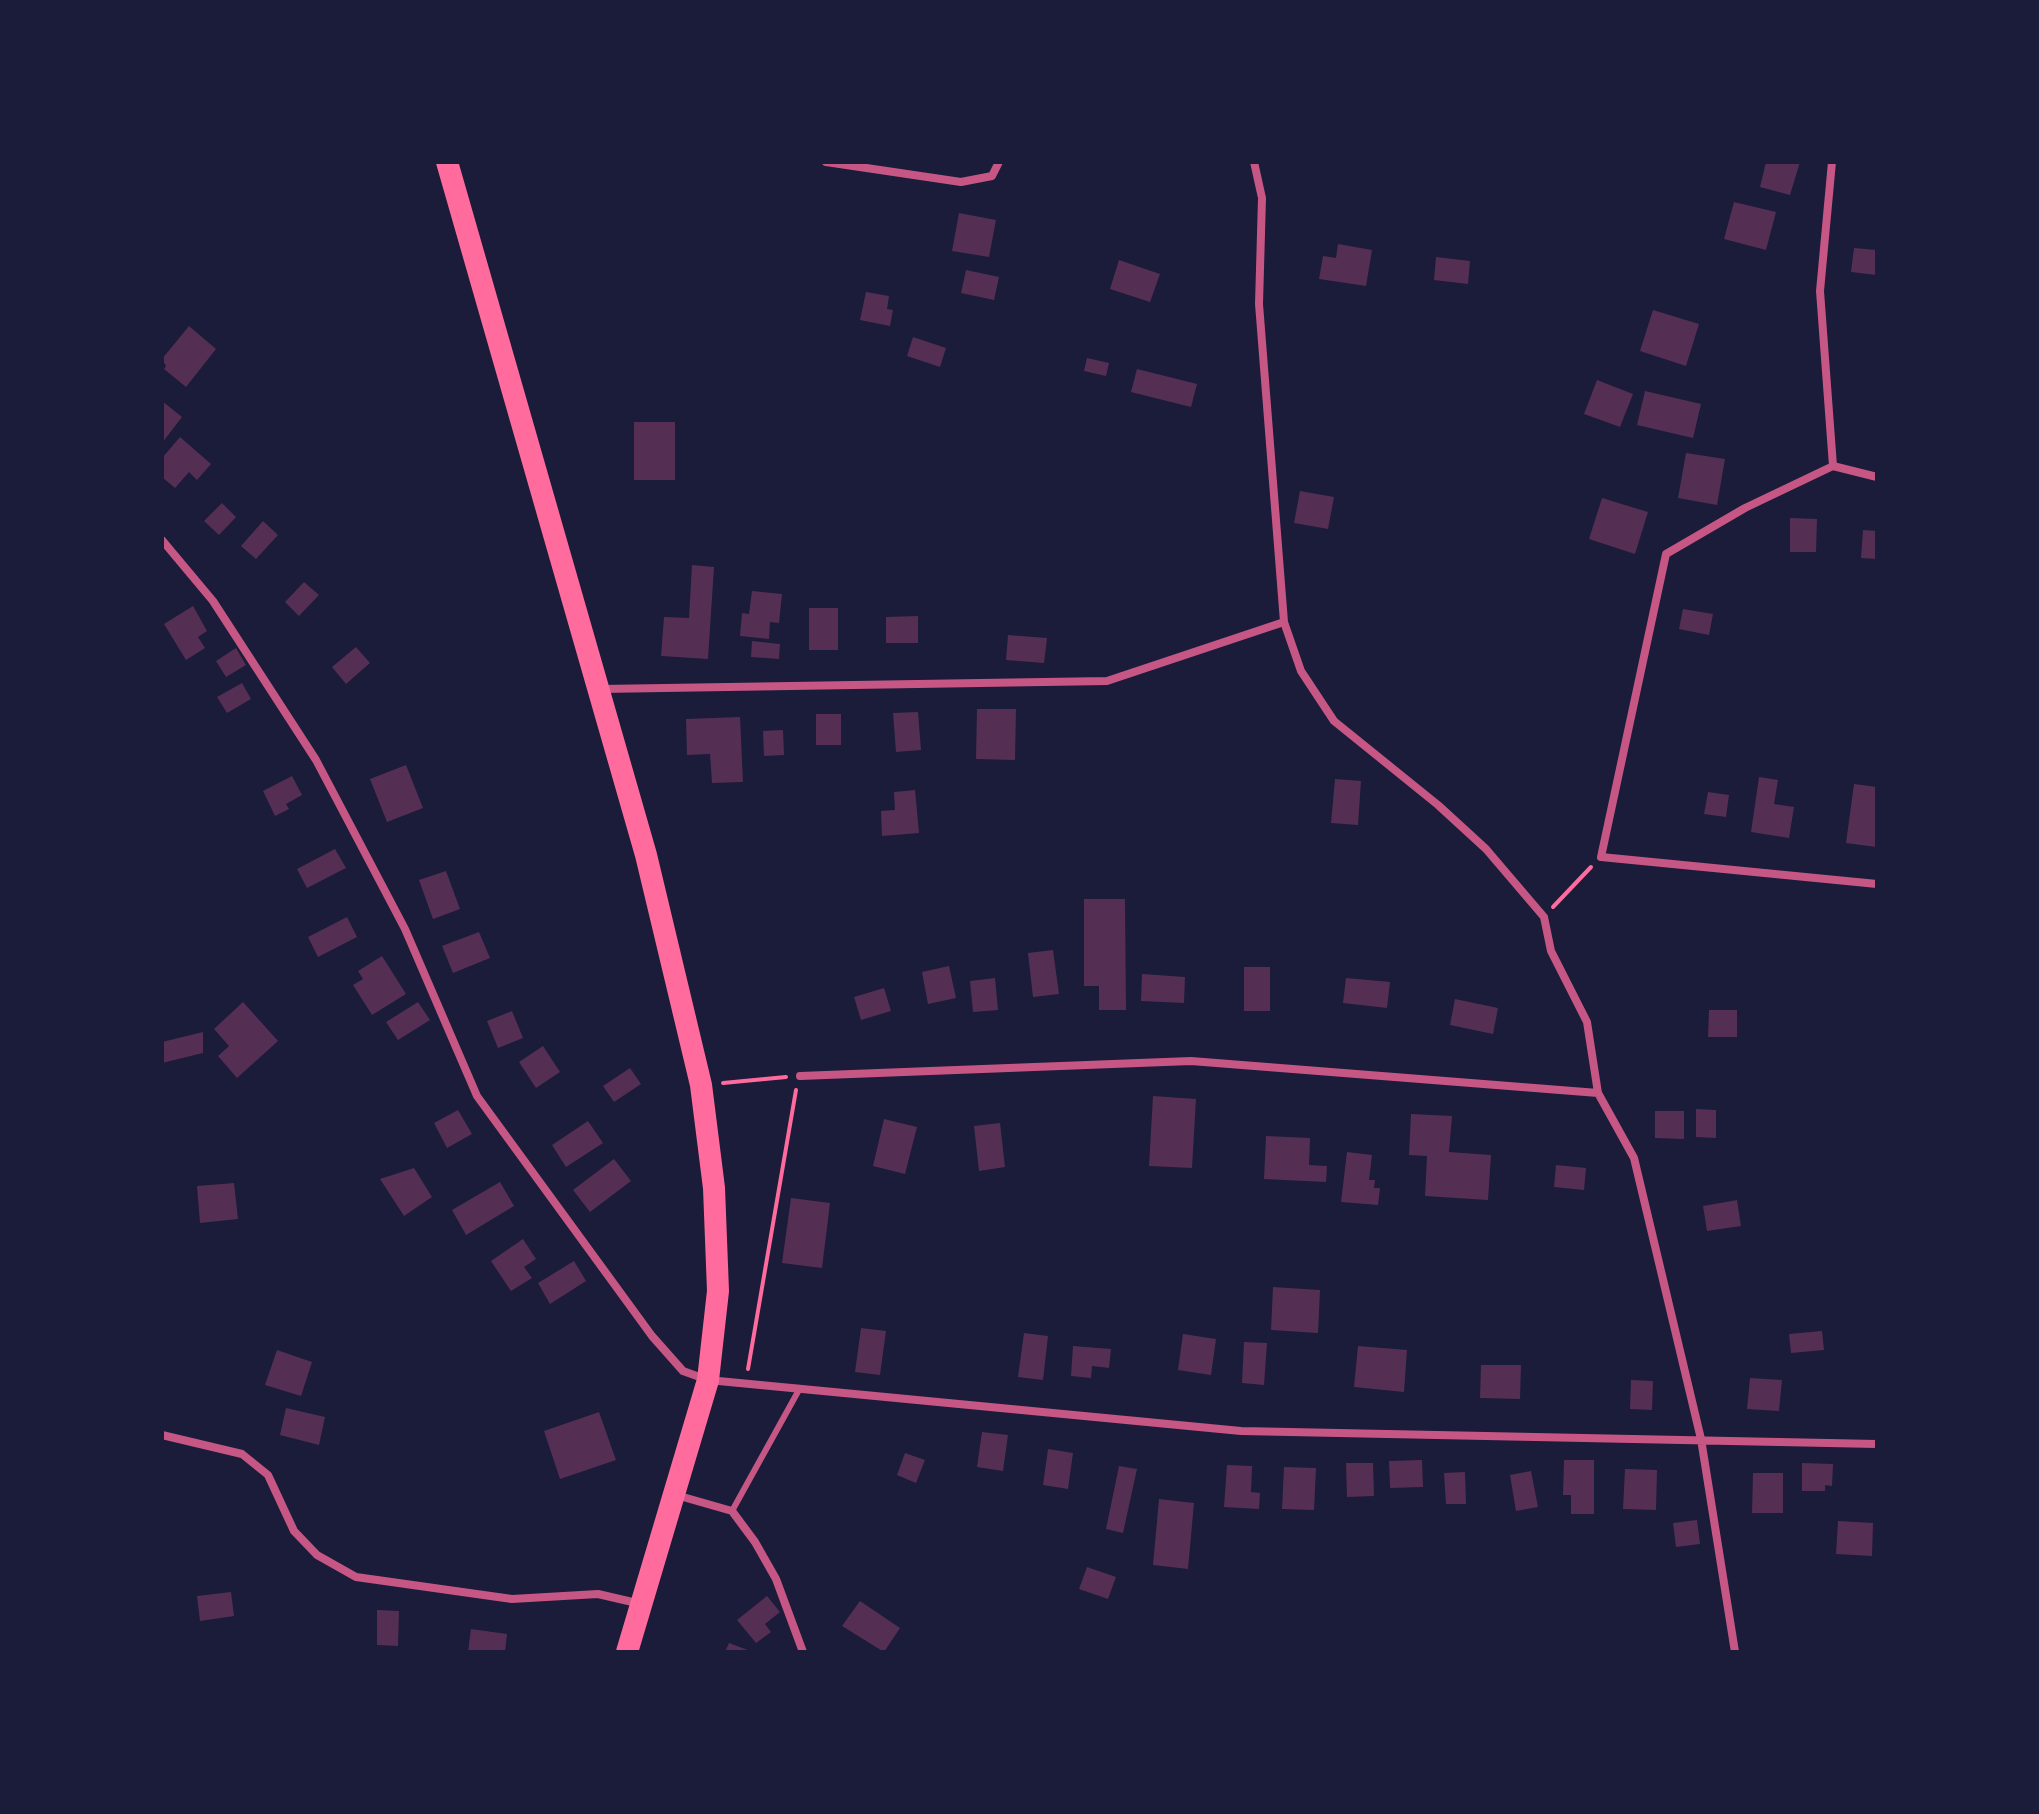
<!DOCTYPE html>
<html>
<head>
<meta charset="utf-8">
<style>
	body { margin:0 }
	#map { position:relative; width:2039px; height:1814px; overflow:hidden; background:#1b1b3a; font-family:"DejaVu Sans",sans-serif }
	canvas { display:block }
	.frame { position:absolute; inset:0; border:164px solid #1b1b3a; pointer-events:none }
</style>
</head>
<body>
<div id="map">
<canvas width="2039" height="1814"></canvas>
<div class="frame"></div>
</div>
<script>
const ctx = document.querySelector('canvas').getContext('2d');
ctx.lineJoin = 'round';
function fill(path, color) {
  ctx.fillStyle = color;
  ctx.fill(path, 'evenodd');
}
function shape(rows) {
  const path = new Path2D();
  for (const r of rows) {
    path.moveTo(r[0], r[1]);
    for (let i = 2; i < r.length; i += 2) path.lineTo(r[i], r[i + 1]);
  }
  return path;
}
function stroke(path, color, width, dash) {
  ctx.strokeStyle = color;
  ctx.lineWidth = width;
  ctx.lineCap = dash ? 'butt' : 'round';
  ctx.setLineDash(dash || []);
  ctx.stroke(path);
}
fill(shape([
	[1766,162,1800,162,1790,195,1760,187],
	[1734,202,1776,212,1766,250,1724,239],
	[959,213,996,220,989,257,952,251],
	[1338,244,1372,250,1366,286,1319,279,1323,256,1336,258],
	[1854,248,1877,250,1877,275,1851,272],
	[1436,257,1470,261,1468,284,1434,280],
	[1119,260,1160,274,1150,302,1110,289],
	[966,270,999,277,994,300,961,293],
	[866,292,889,296,887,309,893,310,890,326,860,320],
	[1653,310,1699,324,1686,366,1640,351],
	[189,326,216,349,186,387,164,369,166,366,162,359],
	[913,337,946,348,940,367,907,356],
	[1087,358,1109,363,1106,376,1084,371],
	[1137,369,1197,384,1191,407,1131,392],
	[1597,380,1633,394,1620,427,1584,414],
	[1645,391,1701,404,1693,438,1637,425],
	[162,401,182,417,162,443],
	[634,422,675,422,675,480,634,480],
	[180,437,211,464,197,480,189,472,175,488,162,477,162,458],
	[1686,453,1725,459,1717,505,1678,498],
	[1300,491,1334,497,1328,529,1294,523],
	[1602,498,1648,512,1635,554,1589,539],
	[222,503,236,517,219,535,204,521],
	[1790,518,1817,519,1816,552,1790,552],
	[263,521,278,535,256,559,241,546],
	[1863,530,1877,531,1877,559,1861,558],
	[692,565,714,567,708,659,661,656,664,617,689,618],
	[304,582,319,595,299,616,285,602],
	[752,591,782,594,779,623,770,622,769,639,740,636,742,613,749,614],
	[193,606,207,631,198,637,205,648,186,660,164,624],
	[809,608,838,608,838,650,809,650],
	[1683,609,1713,614,1709,635,1679,629],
	[918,616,918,643,886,643,886,617],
	[1008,635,1047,638,1044,663,1006,660],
	[752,641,780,644,779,659,751,657],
	[356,647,370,663,346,684,332,667],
	[236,648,246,665,226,677,216,661],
	[242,683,251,699,227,713,217,697],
	[977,709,1016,709,1015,760,976,759],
	[918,712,921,750,896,752,893,713],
	[816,714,841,714,841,745,816,745],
	[740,717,743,782,712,783,710,754,687,755,686,719],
	[783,730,784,755,764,756,763,731],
	[406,765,423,808,387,822,370,779],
	[292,776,302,795,286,804,289,809,275,816,263,791],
	[1759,777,1778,780,1774,804,1794,807,1789,838,1751,832],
	[1335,779,1361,781,1358,825,1331,823],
	[1854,784,1877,787,1876,847,1846,843],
	[915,790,919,833,882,836,881,811,895,810,894,792],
	[1708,792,1729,795,1726,817,1704,814],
	[335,849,346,868,307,888,297,869],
	[446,871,460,909,433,919,419,880],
	[1084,899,1125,899,1126,1010,1099,1010,1099,986,1084,986],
	[347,917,357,937,318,957,308,937],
	[479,932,490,958,453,973,442,946],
	[1053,950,1059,994,1033,997,1028,953],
	[382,956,406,994,372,1015,353,985,363,979,358,971],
	[949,966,956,998,928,1004,922,972],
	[1244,967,1270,967,1270,1011,1244,1011],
	[1142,974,1185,977,1184,1003,1141,1001],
	[995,978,998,1010,973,1012,970,981],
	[1346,978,1390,982,1387,1008,1343,1003],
	[884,988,891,1011,861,1020,854,997],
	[1455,999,1498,1008,1493,1034,1450,1025],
	[243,1002,278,1041,237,1078,218,1056,229,1046,214,1029],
	[418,1002,430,1020,398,1040,386,1022],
	[1709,1010,1737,1010,1737,1037,1708,1037],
	[512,1011,523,1038,498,1048,487,1021],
	[203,1032,203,1053,162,1063,162,1042],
	[543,1046,560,1072,536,1088,519,1062],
	[630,1068,641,1084,614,1102,603,1086],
	[1153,1096,1196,1099,1192,1168,1149,1166],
	[1696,1109,1716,1110,1716,1138,1696,1137],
	[458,1110,472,1134,447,1148,434,1123],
	[1655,1111,1684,1111,1684,1139,1655,1138],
	[1411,1114,1452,1116,1449,1152,1491,1155,1488,1200,1425,1196,1427,1156,1409,1155],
	[884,1119,917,1127,905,1174,873,1166],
	[588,1121,603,1143,566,1167,552,1145],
	[1000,1123,1005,1167,979,1171,974,1126],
	[1266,1136,1310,1138,1309,1165,1327,1166,1326,1182,1264,1179],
	[1347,1152,1372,1155,1369,1180,1375,1180,1374,1188,1380,1188,1378,1205,1341,1202],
	[614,1159,631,1181,590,1212,573,1190],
	[1556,1165,1586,1168,1584,1190,1554,1187],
	[414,1168,432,1197,404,1216,380,1179],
	[500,1182,514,1206,466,1235,452,1210],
	[234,1183,238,1219,200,1223,197,1186],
	[791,1198,830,1203,822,1268,782,1263],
	[1737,1200,1741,1226,1707,1231,1703,1206],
	[523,1239,536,1259,524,1267,532,1278,511,1291,491,1261],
	[574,1261,586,1281,550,1304,538,1283],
	[1273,1287,1320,1290,1318,1333,1271,1330],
	[861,1328,886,1331,880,1375,855,1372],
	[1822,1331,1824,1350,1791,1353,1789,1334],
	[1024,1333,1048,1336,1043,1380,1018,1377],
	[1183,1334,1216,1339,1211,1375,1178,1370],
	[1244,1342,1267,1343,1264,1385,1242,1383],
	[1073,1346,1111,1349,1109,1368,1092,1366,1091,1378,1071,1376],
	[1358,1346,1407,1350,1404,1392,1354,1387],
	[277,1350,312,1362,301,1396,265,1385],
	[1481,1365,1521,1365,1520,1399,1480,1398],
	[1750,1378,1782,1380,1779,1411,1747,1409],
	[1631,1380,1653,1381,1652,1410,1630,1409],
	[286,1408,325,1417,319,1445,280,1435],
	[599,1412,616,1460,560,1479,544,1431],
	[982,1432,1008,1435,1003,1471,977,1467],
	[1048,1449,1073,1453,1068,1489,1043,1485],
	[905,1453,925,1460,916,1483,897,1475],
	[1422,1460,1423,1487,1390,1488,1389,1461],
	[1564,1460,1594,1460,1594,1514,1571,1514,1571,1495,1563,1495],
	[1346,1463,1373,1463,1374,1496,1347,1497],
	[1802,1463,1833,1464,1832,1486,1825,1485,1825,1491,1802,1491],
	[1227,1465,1252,1466,1251,1492,1260,1493,1259,1509,1224,1507],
	[1119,1466,1137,1469,1123,1533,1106,1529],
	[1284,1467,1316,1468,1314,1510,1282,1509],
	[1625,1469,1657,1470,1656,1510,1623,1509],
	[1531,1471,1538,1507,1516,1511,1510,1475],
	[1465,1472,1466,1504,1446,1504,1444,1473],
	[1753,1473,1783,1473,1783,1513,1752,1513],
	[1159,1499,1194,1503,1188,1569,1153,1565],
	[1697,1520,1700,1544,1676,1547,1673,1523],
	[1838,1521,1873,1523,1872,1556,1836,1554],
	[1087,1567,1116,1577,1108,1599,1079,1589],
	[231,1592,234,1616,200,1621,197,1596],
	[767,1596,780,1612,765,1624,771,1632,756,1643,737,1620],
	[860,1601,900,1628,884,1652,842,1626],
	[377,1610,399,1611,398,1646,377,1645],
	[471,1629,507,1634,505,1652,468,1652],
	[729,1643,753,1652,725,1652]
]), '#542f53');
stroke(shape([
	[1553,907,1591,867],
	[723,1083,786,1077],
	[748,1369,796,1090]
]), '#ff6b9d', 4);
stroke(shape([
	[732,1511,800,1388]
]), '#c65784', 6);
stroke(shape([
	[826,162,961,182,992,176,999,162],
	[1832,162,1820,291,1833,466],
	[1877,477,1833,466,1745,508,1666,554,1601,857,1877,884],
	[162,540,213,601,316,760,405,929,477,1096,652,1336,683,1371,708,1380,1241,1431,1877,1444],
	[601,689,1107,681,1284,622],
	[800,1076,1191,1061,1598,1093,1587,1022,1551,951,1544,917,1486,849,1438,805,1334,721,1301,671,1284,622,1259,304,1262,198,1254,162],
	[1598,1093,1634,1158,1701,1439,1735,1652],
	[162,1435,242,1454,268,1475,294,1531,317,1555,356,1577,512,1599,598,1594,641,1604],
	[676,1495,732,1511,755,1542,776,1579,803,1652]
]), '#c65784', 8);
stroke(shape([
	[447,162,646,855,701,1085,714,1188,718,1291,708,1380,627,1652]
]), '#ff6b9d', 22);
</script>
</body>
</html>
